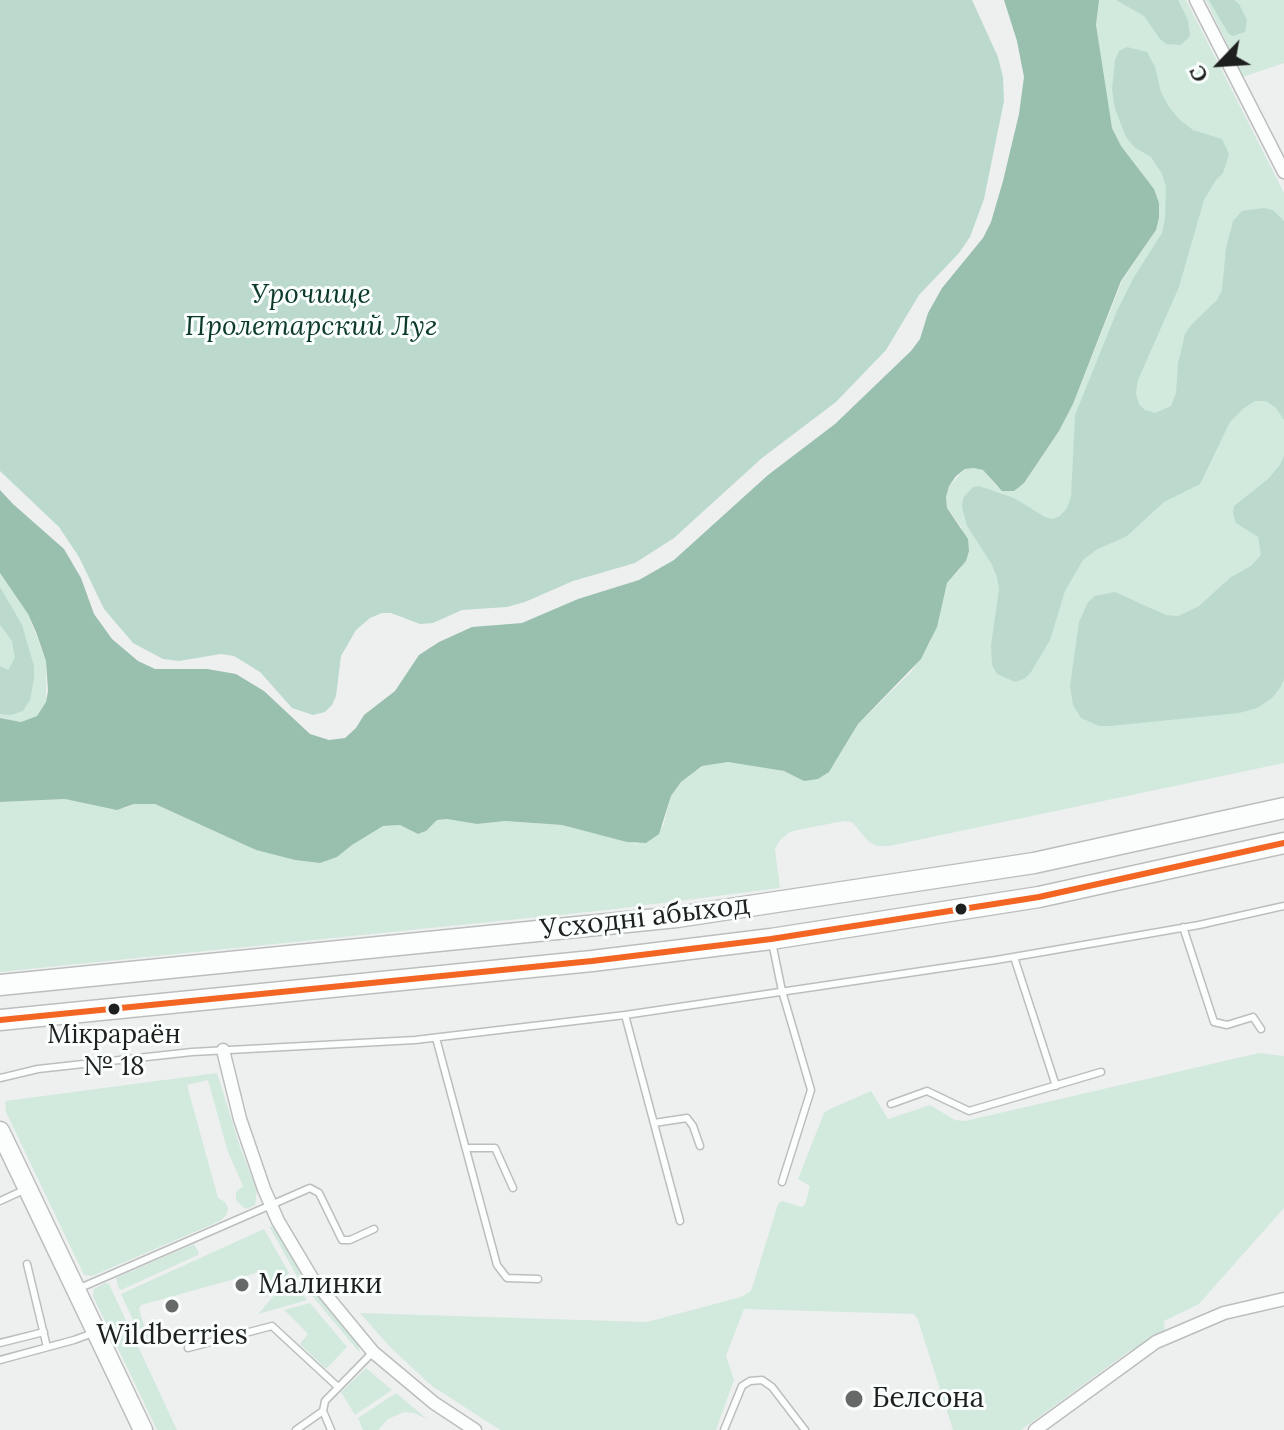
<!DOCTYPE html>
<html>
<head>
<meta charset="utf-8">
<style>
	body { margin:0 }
	#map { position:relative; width:1284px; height:1430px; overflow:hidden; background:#eef0ef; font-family:Lora,serif }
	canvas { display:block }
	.north { position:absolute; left:1180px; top:24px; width:80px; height:80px; -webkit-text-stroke:6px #fafffd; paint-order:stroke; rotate:245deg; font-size:22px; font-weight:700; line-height:32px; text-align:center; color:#1e201f }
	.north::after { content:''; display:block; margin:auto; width:28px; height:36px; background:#1e201f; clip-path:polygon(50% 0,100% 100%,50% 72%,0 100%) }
</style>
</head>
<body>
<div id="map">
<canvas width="1284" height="1430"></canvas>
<div class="north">С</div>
</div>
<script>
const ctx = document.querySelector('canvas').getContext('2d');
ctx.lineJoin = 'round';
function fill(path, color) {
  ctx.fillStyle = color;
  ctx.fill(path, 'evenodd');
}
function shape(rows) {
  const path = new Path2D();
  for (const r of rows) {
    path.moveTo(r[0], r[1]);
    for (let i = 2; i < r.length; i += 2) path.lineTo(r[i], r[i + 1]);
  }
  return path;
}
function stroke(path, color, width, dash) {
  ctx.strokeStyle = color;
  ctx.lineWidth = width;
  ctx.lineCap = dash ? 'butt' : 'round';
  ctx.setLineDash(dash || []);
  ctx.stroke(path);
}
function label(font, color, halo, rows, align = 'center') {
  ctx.font = font + ' Lora,serif';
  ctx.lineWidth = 6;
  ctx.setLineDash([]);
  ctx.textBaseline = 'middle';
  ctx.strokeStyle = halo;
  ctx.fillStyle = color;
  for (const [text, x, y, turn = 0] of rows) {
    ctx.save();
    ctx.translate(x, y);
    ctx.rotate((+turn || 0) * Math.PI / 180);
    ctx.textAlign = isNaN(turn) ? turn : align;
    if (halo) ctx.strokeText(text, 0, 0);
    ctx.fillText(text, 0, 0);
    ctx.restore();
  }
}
fill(shape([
	[1099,0,1186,0,1284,193,1284,763,889,846,877,846,869,842,852,822,844,821,802,829,790,832,780,840,775,849,780,888,607,910,0,972,0,802,65,799,125,808,134,804,155,804,256,850,295,860,320,863,337,857,352,845,383,826,400,825,418,834,426,831,437,820,447,819,477,824,505,821,562,825,637,844,663,826,671,796,681,782,702,766,728,762,784,771,804,781,823,776,833,766,858,724,911,672,930,643,947,583,961,568,962,528,947,508,946,497,949,486,965,469,975,468,983,470,997,487,1024,483,1059,431,1073,404,1122,281,1156,230,1159,218,1159,203,1154,189,1121,146,1112,128,1107,109,1096,25],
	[1206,0,1284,0,1284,63,1243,77],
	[0,573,28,614,46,661,46,702,37,716,21,722,0,718],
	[1259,1053,1284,1056,1284,1208,1199,1304,1164,1321,1165,1332,1128,1352,1021,1430,953,1430,918,1320,914,1314,744,1309,726,1356,734,1380,716,1430,500,1430,432,1386,391,1348,360,1313,647,1322,741,1297,751,1291,778,1204,782,1201,801,1207,805,1205,810,1186,798,1179,824,1113,828,1110,871,1091,888,1119,930,1105,955,1120,965,1121],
	[217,1073,240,1147,257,1191,255,1205,246,1209,236,1201,236,1192,243,1186,228,1152,208,1080,187,1085,218,1198,225,1202,228,1208,227,1214,220,1221,92,1276,84,1275,6,1112,5,1101],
	[269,1226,275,1228,301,1274,358,1345,360,1353,299,1280],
	[264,1229,289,1273,266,1298,265,1285,256,1273,141,1305,139,1309,145,1329,160,1329,163,1338,144,1344,121,1294],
	[194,1244,199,1253,198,1255,121,1290,119,1289,116,1278],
	[291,1276,307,1300,258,1314],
	[105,1283,109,1284,177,1430,157,1430,93,1296,94,1289],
	[310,1303,347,1347,326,1369,300,1344,308,1334,284,1310],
	[366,1368,392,1390,355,1415,341,1392],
	[396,1393,427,1419,414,1413,404,1412,388,1419,378,1430,363,1430,358,1418]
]), '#d2e9de');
fill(shape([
	[0,0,972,0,998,57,1003,77,1004,101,984,199,970,237,959,253,919,295,886,350,836,402,762,458,674,538,635,563,573,581,525,602,507,607,462,610,433,623,420,624,391,613,382,613,370,618,356,630,341,656,336,696,332,705,325,712,313,715,292,708,260,672,234,656,221,654,179,661,163,659,133,643,104,609,79,557,59,527,0,471],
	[1116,0,1178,0,1188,20,1190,36,1181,45,1166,44,1160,39,1144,16],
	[1209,0,1234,0,1239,4,1247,20,1245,32,1233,36,1228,33],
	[1127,47,1147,52,1155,67,1161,92,1169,107,1180,120,1193,130,1222,139,1229,154,1223,173,1216,180,1204,200,1179,287,1138,380,1136,393,1139,404,1145,410,1155,413,1171,406,1176,393,1178,363,1185,334,1191,325,1217,300,1222,290,1226,248,1233,221,1242,211,1264,208,1273,210,1284,221,1284,420,1276,408,1266,401,1255,401,1244,408,1230,422,1200,484,1164,502,1127,536,1096,550,1083,560,1065,591,1050,640,1031,672,1024,679,1015,682,997,674,992,665,991,645,999,589,997,577,991,563,967,526,962,507,963,498,973,487,979,486,1014,498,1045,517,1052,519,1060,516,1067,508,1071,497,1075,415,1117,311,1134,277,1162,233,1165,218,1166,187,1162,174,1151,157,1134,147,1126,137,1115,109,1112,90,1115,60,1119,51],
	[1284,456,1284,679,1280,688,1272,698,1257,708,1239,713,1110,726,1099,726,1081,718,1073,705,1070,686,1079,622,1088,602,1095,596,1115,592,1166,615,1178,616,1199,606,1231,577,1251,566,1261,555,1258,537,1236,523,1233,514,1234,506,1268,479,1279,466],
	[0,587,22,625,34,666,34,679,30,700,23,711,11,715,0,714,0,666,8,670,15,658,12,641,0,625]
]), '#bbdacd');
fill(shape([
	[1004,0,1099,0,1096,25,1112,128,1121,146,1154,189,1159,203,1159,218,1156,230,1121,281,1073,404,1059,431,1024,483,1014,491,1002,491,983,470,974,468,965,469,956,476,949,486,946,497,947,508,968,539,969,551,966,561,947,583,937,627,921,659,858,724,829,772,818,779,804,781,784,771,728,762,702,766,681,782,671,796,659,834,646,843,627,842,562,825,505,821,477,824,447,819,437,820,426,831,418,834,400,825,383,826,352,845,337,857,320,863,295,860,256,850,155,804,134,804,117,810,65,799,0,802,0,718,21,722,37,716,46,702,48,691,46,661,36,632,28,614,0,573,0,490,13,504,64,549,81,578,94,614,112,639,138,661,155,669,207,669,236,674,264,691,310,734,329,740,345,738,356,728,364,715,395,691,419,655,439,642,472,627,522,623,578,599,639,580,674,560,768,475,835,424,911,351,920,339,928,313,942,288,983,238,991,222,1003,181,1019,114,1024,77,1017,41]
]), '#99bfaf');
const lane = shape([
	[1183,927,1214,1022,1227,1025,1253,1017,1261,1029],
	[772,942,782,991,811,1090,782,1182],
	[1014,957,1056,1086],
	[625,1015,680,1221],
	[436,1038,497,1265,507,1278,538,1279],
	[0,1078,38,1069,192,1052,415,1040,625,1015,996,960,1199,925,1284,906],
	[891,1104,927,1091,969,1111,1101,1072],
	[654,1123,687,1118,693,1126,700,1146],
	[466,1148,495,1148,513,1188],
	[0,1201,24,1190],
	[27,1264,47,1347],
	[80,1288,310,1188,319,1193,342,1240,350,1240,374,1229],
	[0,1343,44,1332],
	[188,1348,272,1326,338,1387],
	[0,1360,74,1340,93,1333],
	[296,1430,323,1411],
	[331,1430,323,1411,325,1401,373,1352],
	[724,1430,742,1386,750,1381,762,1380,772,1387,805,1430]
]);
const street = shape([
	[1196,0,1284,172],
	[223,1050,240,1119,264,1189,278,1221,312,1278,373,1352,434,1403,475,1430],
	[1035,1430,1156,1342,1224,1313,1284,1299]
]);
const secondary = shape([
	[0,1131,143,1430]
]);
const primary = shape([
	[0,985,677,917,1034,863,1284,808],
	[0,1020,592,961,771,939,1039,897,1284,843]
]);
stroke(lane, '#bcbebd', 9);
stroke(street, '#bcbebd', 15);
stroke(secondary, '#bcbebd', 21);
stroke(primary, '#bcbebd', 23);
stroke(lane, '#fcfdfd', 6);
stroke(street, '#fcfdfd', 12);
stroke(secondary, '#fcfdfd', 18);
stroke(primary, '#fcfdfd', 20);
stroke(shape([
	[0,1020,592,961,771,939,1039,897,1284,843]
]), '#f26522', 6);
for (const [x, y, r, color] of [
	[961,909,7,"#1e201f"],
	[114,1009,7,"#1e201f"],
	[242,1285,8,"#676968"],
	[172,1306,8,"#676968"],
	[854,1399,10,"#676968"]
]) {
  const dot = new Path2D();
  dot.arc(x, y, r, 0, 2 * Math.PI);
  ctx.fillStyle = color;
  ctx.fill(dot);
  stroke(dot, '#fafffd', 3);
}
label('26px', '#1e201f', '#fafffd', [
	["Мікрараён",114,1036],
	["№ 18",114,1068]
]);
label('italic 28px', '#0b3a2b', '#fafffd', [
	["Урочище",311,295],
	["Пролетарский Луг",311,327]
]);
label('28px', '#1e201f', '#fafffd', [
	["Усходні абыход",645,918,-7]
]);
label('28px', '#1e201f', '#fafffd', [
	["Малинки",258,1285],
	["Wildberries",172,1336,"center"],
	["Белсона",872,1399]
], 'left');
</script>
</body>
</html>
